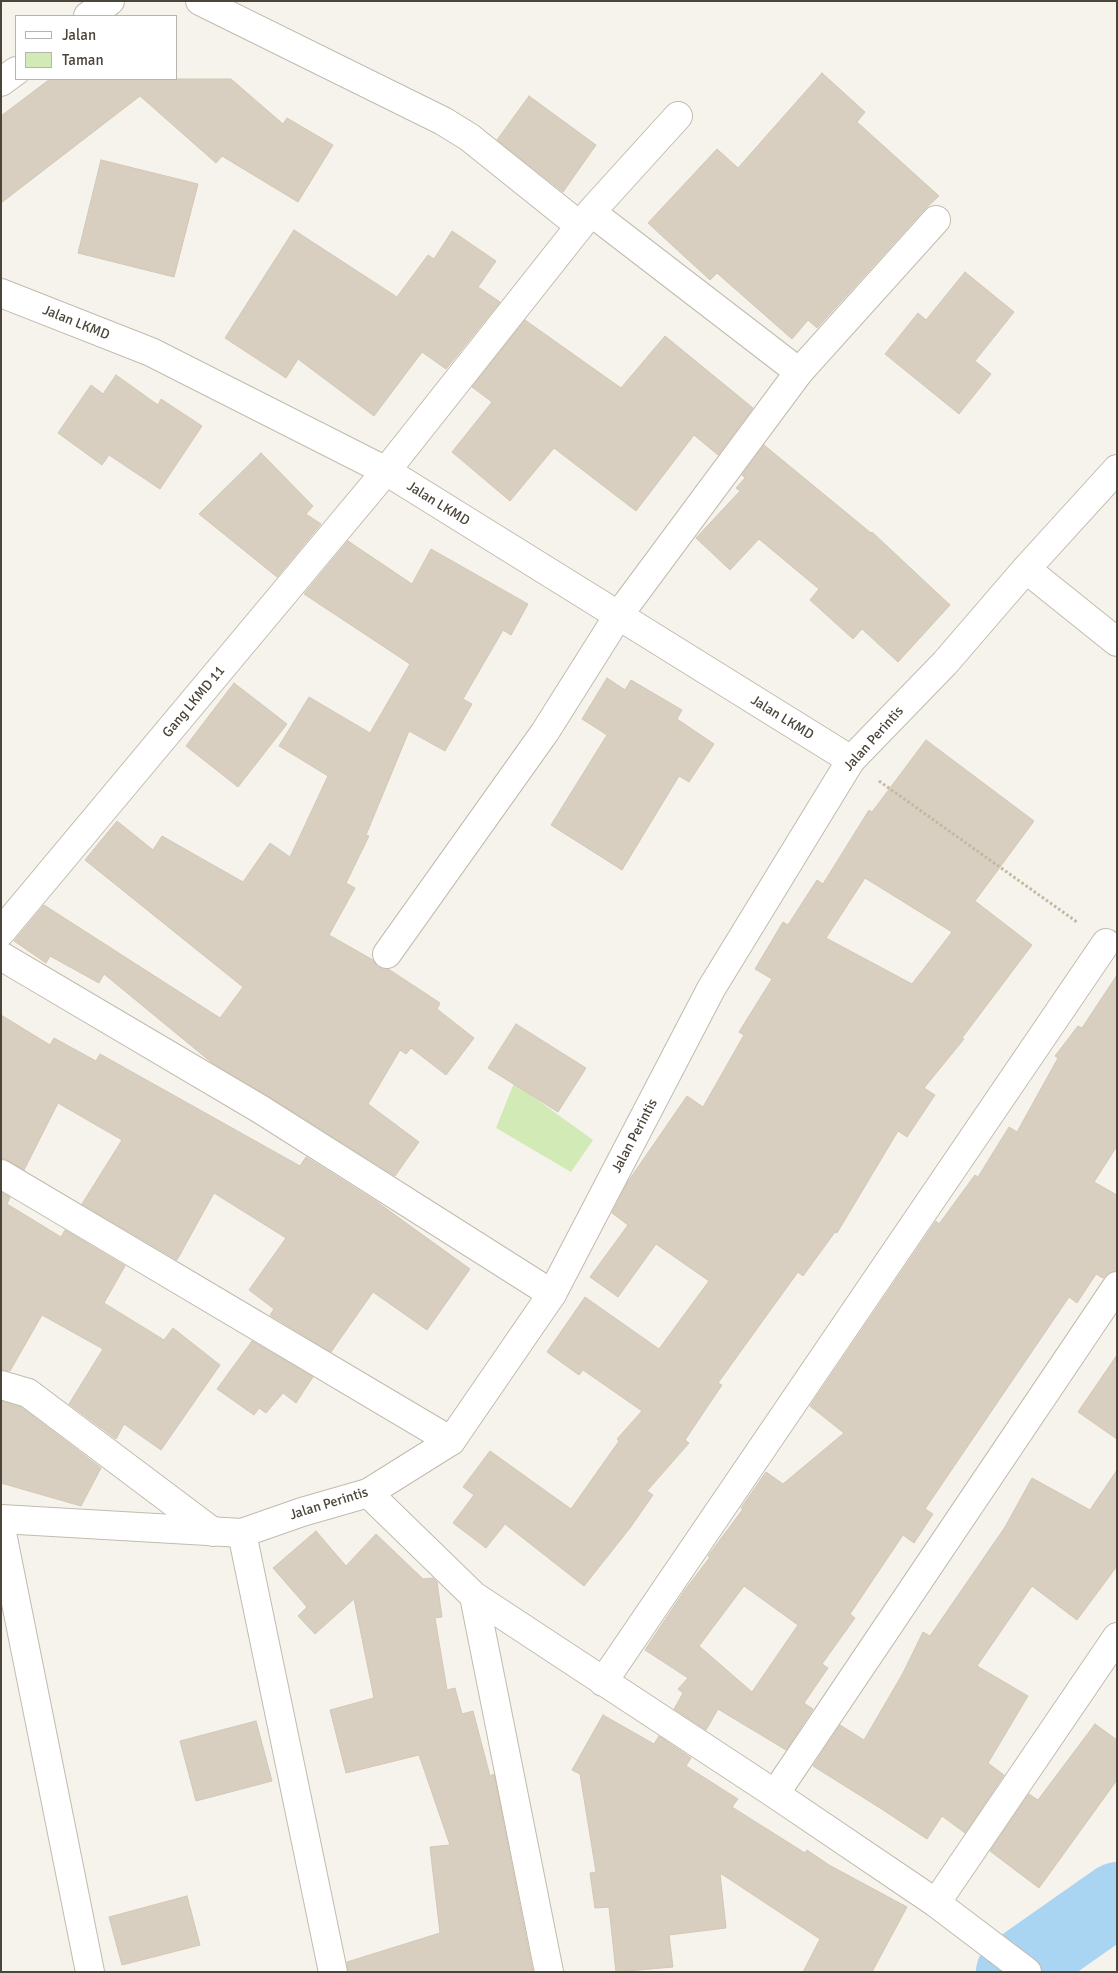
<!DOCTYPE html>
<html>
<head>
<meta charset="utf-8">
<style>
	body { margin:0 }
	#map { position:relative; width:1118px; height:1973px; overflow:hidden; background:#f6f3ec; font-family:Signika,sans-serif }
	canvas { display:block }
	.frame { position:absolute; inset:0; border:2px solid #4b4439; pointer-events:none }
	.legend { position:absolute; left:15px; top:15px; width:162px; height:65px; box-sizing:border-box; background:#fff; border:1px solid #b7b4b0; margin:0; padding:6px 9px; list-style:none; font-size:15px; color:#4b4439 }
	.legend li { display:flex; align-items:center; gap:10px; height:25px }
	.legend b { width:25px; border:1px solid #b7b4b0 }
</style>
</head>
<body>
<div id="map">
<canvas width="1118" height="1973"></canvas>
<div class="frame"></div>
<ul class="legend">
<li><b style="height:6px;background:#fff"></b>Jalan</li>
<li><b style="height:14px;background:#d2eab5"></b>Taman</li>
</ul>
</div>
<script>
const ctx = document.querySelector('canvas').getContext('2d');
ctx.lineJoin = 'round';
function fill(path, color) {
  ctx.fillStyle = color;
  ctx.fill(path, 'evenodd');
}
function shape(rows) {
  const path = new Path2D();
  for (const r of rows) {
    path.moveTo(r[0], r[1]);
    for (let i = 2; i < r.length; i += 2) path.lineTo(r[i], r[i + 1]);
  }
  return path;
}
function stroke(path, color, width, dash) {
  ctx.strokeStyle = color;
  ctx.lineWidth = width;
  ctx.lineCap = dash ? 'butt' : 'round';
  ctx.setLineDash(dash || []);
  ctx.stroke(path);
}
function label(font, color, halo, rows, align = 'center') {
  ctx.font = font + ' Signika,sans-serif';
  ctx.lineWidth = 4;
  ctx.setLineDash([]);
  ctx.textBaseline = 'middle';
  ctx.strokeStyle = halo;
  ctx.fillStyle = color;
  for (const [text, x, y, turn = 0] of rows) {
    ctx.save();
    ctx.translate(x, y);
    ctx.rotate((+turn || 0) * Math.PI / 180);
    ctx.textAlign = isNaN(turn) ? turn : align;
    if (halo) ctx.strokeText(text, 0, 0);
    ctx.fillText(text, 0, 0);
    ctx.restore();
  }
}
fill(shape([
	[514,1083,593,1140,571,1172,496,1128]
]), '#d2eab5');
stroke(shape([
	[1013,1972,1117,1899]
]), '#a9d4f2', 74);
const building = shape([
	[822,73,865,112,857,122,939,196,924,210,817,328,808,320,792,339,717,273,710,280,648,223,717,149,738,168,822,73],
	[50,79,231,79,283,124,287,118,333,145,298,202,222,156,216,163,140,96,1,203,1,116,50,79],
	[529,96,596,145,563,192,497,140,529,96],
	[101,160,198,184,174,277,78,253,101,160],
	[294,230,397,297,428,255,434,259,452,231,496,261,478,287,500,302,446,369,422,352,374,416,298,359,286,378,225,338,294,230],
	[965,272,1014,312,975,361,991,374,959,414,885,354,918,313,926,320,965,272],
	[525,320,621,388,665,336,753,408,718,455,694,435,636,511,554,448,510,501,452,452,492,402,472,387,525,320],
	[116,375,158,405,161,399,202,426,160,489,109,455,102,465,58,433,91,385,103,394,116,375],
	[764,445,871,533,872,532,950,605,898,662,862,629,853,639,810,600,819,589,759,539,730,570,696,538,740,491,736,488,745,478,742,475,764,445],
	[261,453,313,506,306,514,321,524,277,577,199,514,261,453],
	[348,541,412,584,431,549,528,604,511,635,503,630,463,699,472,704,445,751,409,731,366,835,369,836,346,883,355,888,329,935,373,960,378,967,388,969,396,974,440,1003,437,1009,474,1038,446,1075,411,1048,406,1054,400,1050,368,1104,419,1142,395,1176,268,1096,211,1062,104,974,99,983,50,956,46,963,14,941,44,905,220,1018,243,987,85,860,117,821,153,850,162,836,243,882,270,843,290,857,328,776,279,746,309,697,370,733,410,664,304,594,348,541],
	[607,678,625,690,631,680,682,710,677,719,714,744,689,782,679,776,622,870,551,825,607,735,582,719,607,678],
	[234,683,287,724,238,787,186,746,234,683],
	[926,740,1034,821,975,901,1032,945,962,1038,964,1039,924,1088,935,1095,907,1137,898,1131,837,1233,835,1232,803,1276,798,1272,764,1319,718,1383,722,1385,685,1440,689,1443,647,1491,653,1495,630,1528,584,1586,505,1524,486,1548,453,1523,474,1495,463,1487,490,1451,571,1509,619,1441,617,1439,642,1411,583,1370,579,1375,547,1352,585,1297,659,1349,709,1281,656,1244,618,1297,590,1277,628,1225,612,1213,627,1183,687,1096,703,1107,744,1035,739,1032,772,979,755,969,783,922,788,925,817,880,823,884,869,810,872,812,926,740],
	[865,878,952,932,912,984,826,938,865,878],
	[1117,975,1117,1146,1094,1182,1117,1195,1117,1271,1110,1272,1103,1278,1096,1274,1077,1303,1069,1297,925,1509,933,1514,914,1543,903,1535,850,1614,855,1618,822,1664,828,1668,804,1703,813,1709,786,1750,718,1709,706,1730,674,1709,683,1693,678,1689,688,1678,645,1650,685,1590,710,1557,708,1556,743,1509,741,1508,766,1472,783,1484,844,1433,810,1406,936,1221,939,1224,975,1175,978,1177,1009,1127,1017,1132,1058,1058,1055,1056,1078,1026,1082,1028,1117,975],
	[744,1586,798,1625,752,1692,699,1646,744,1586],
	[1,1015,50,1045,54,1038,96,1061,100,1054,300,1166,306,1157,377,1202,470,1269,427,1330,373,1292,331,1352,270,1315,274,1309,249,1290,286,1238,214,1193,177,1260,82,1204,122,1140,58,1103,24,1170,9,1161,1,1158,1,1015],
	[516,1024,586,1068,558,1112,488,1068,516,1024],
	[1,1192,10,1197,7,1204,61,1237,65,1230,125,1266,104,1303,164,1340,173,1328,220,1365,161,1450,124,1424,116,1439,69,1404,103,1349,42,1315,10,1371,1,1370,1,1192],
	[252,1341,313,1377,296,1403,283,1393,266,1413,259,1408,254,1415,217,1389,252,1341],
	[1117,1355,1117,1439,1078,1412,1117,1355],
	[1,1401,21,1407,101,1468,81,1506,1,1483,1,1401],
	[1117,1470,1117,1566,1077,1620,1032,1586,977,1666,1028,1696,988,1763,1004,1775,965,1833,942,1816,927,1839,880,1808,813,1766,840,1725,864,1740,903,1673,923,1632,930,1636,1005,1527,1032,1478,1090,1510,1117,1470],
	[316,1531,346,1566,376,1534,423,1579,433,1578,437,1582,442,1617,435,1618,447,1690,455,1688,462,1714,473,1711,490,1776,494,1774,533,1972,348,1972,347,1962,440,1933,430,1847,450,1845,419,1755,346,1773,330,1710,374,1698,354,1599,315,1634,298,1616,307,1607,273,1568,316,1531],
	[603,1715,654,1744,659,1736,691,1758,686,1766,738,1799,732,1807,805,1853,807,1850,829,1865,907,1907,872,1972,803,1972,820,1939,720,1873,726,1928,669,1935,673,1967,616,1972,609,1907,595,1908,590,1873,596,1872,580,1774,572,1770,603,1715],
	[256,1721,272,1781,196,1801,180,1741,256,1721],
	[1095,1724,1117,1740,1117,1780,1039,1888,990,1851,1029,1794,1038,1800,1095,1724],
	[187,1896,200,1945,122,1965,109,1917,187,1896]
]);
fill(building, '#d8cfc1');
stroke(building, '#d3c7b4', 1);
const minor = shape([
	[200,1,443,121,469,137,580,226],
	[88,16,110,1],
	[1,82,16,71],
	[591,212,799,372],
	[1026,569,1117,642],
	[851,760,945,663,1026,569,1117,469],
	[1,932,386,471,591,212,678,116],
	[387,954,545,732,618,616,799,372,936,220],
	[1,956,260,1109,552,1294],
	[1,1174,451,1441],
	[1,1385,28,1393,213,1532],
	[368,1493,474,1596,775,1794,936,1903,1027,1972],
	[1,1528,90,1972],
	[242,1533,333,1972],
	[474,1596,549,1972],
	[603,1682,1106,943],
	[775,1794,1117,1286],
	[936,1903,1117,1637]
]);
const tertiary = shape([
	[1,293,151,352,386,471,851,760,711,989,552,1294,451,1441,368,1493,302,1512,242,1533,1,1519]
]);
stroke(minor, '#c2bbae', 30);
stroke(tertiary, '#c2bbae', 30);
stroke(shape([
	[879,781,1077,922]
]), '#c4b79f', 3, [2.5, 2.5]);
stroke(minor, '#fff', 28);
stroke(tertiary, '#fff', 28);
label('14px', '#4b4439', '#fff', [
	["Jalan LKMD",76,323,22],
	["Jalan LKMD",438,504,32],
	["Gang LKMD 11",194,702,-50],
	["Jalan LKMD",782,718,32],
	["Jalan Perintis",874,739,-48],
	["Jalan Perintis",635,1136,-62],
	["Jalan Perintis",329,1504,-17]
]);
</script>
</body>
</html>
